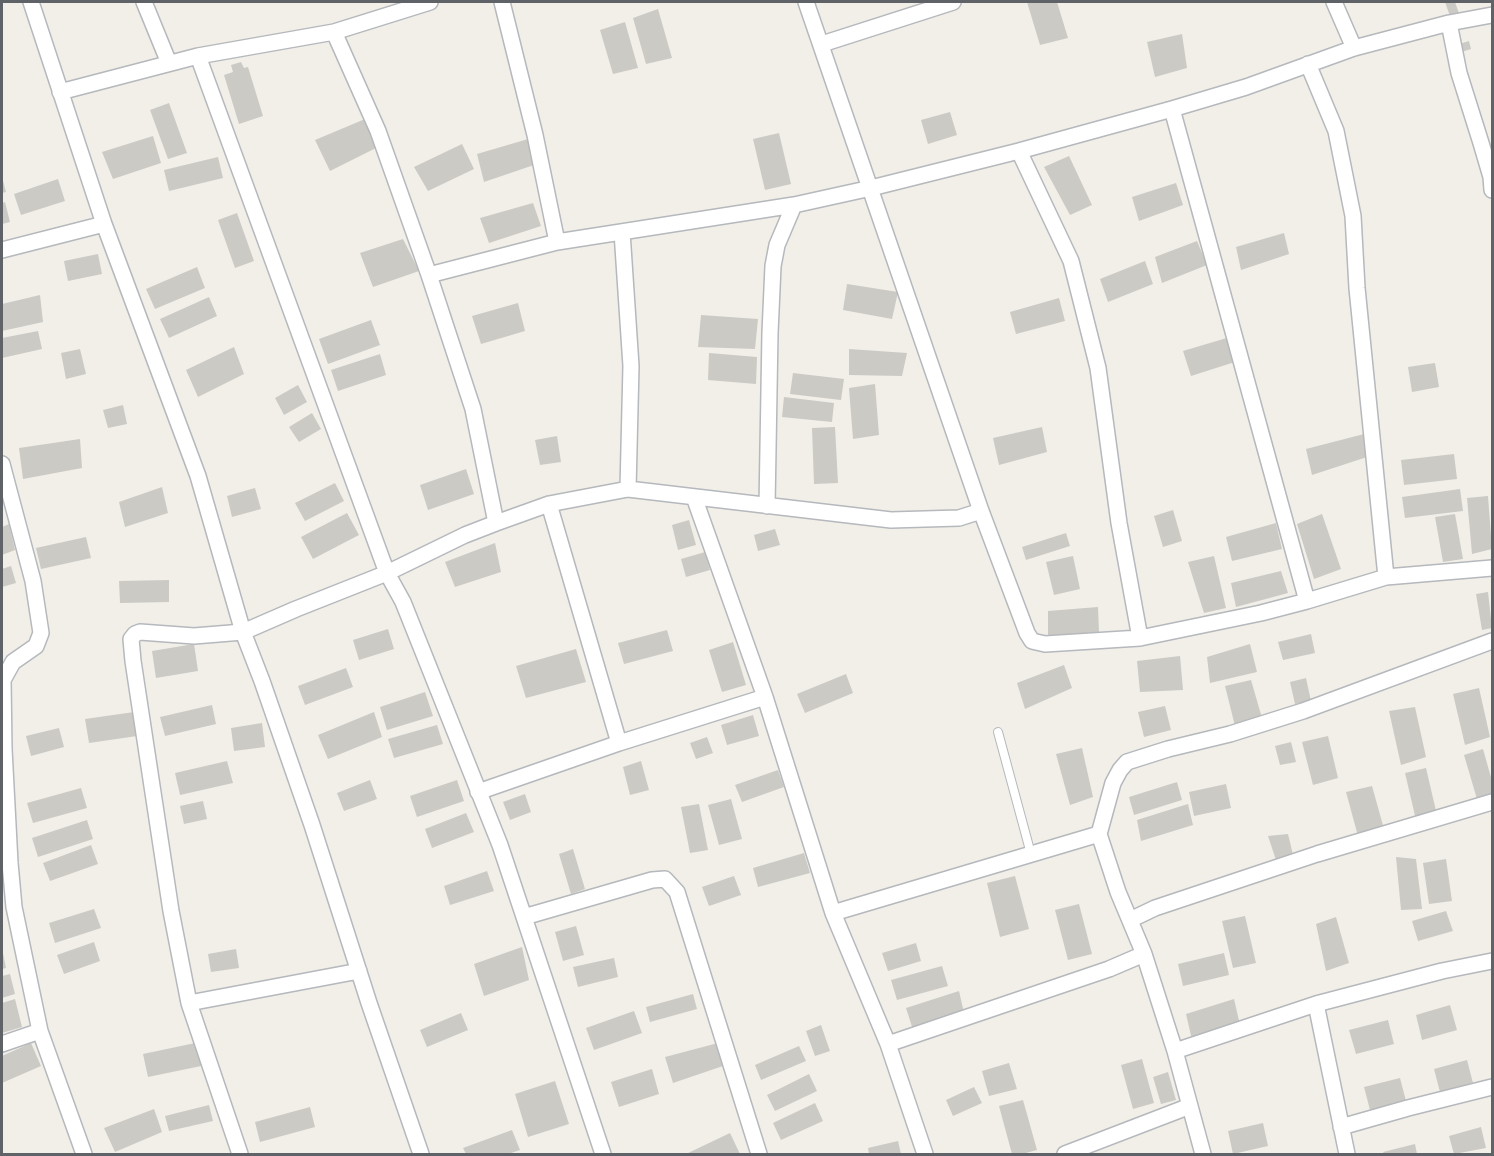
<!DOCTYPE html>
<html>
<head>
<meta charset="utf-8">
<style>
	body { margin:0 }
	#map { position:relative; width:1494px; height:1156px; overflow:hidden; background:#f1efe8; font-family:"Roboto Condensed",sans-serif }
	canvas { display:block }
	.frame { position:absolute; inset:0; border:3px solid #5f6368; pointer-events:none }
</style>
</head>
<body>
<div id="map">
<canvas width="1494" height="1156"></canvas>
<div class="frame"></div>
</div>
<script>
const ctx = document.querySelector('canvas').getContext('2d');
ctx.lineJoin = 'round';
function fill(path, color) {
  ctx.fillStyle = color;
  ctx.fill(path, 'evenodd');
}
function shape(rows) {
  const path = new Path2D();
  for (const r of rows) {
    path.moveTo(r[0], r[1]);
    for (let i = 2; i < r.length; i += 2) path.lineTo(r[i], r[i + 1]);
  }
  return path;
}
function stroke(path, color, width, dash) {
  ctx.strokeStyle = color;
  ctx.lineWidth = width;
  ctx.lineCap = dash ? 'butt' : 'round';
  ctx.setLineDash(dash || []);
  ctx.stroke(path);
}
fill(shape([
	[1027,2,1057,2,1068,38,1040,45],
	[1445,2,1455,2,1460,16,1451,19],
	[658,9,672,58,646,64,633,18],
	[625,22,638,68,613,74,600,30],
	[1182,34,1187,68,1155,77,1147,42],
	[1469,41,1471,49,1458,53,1456,45],
	[241,62,244,68,248,67,263,116,239,124,224,75,233,72,231,65],
	[169,103,187,153,168,159,150,110],
	[950,112,957,135,928,144,921,120],
	[365,119,376,148,330,171,315,140],
	[779,133,791,184,765,190,753,139],
	[153,136,161,163,113,179,102,152],
	[528,139,534,165,484,182,477,154],
	[462,144,474,169,428,191,414,167],
	[1069,156,1092,205,1070,215,1044,167],
	[218,157,223,178,169,191,164,170],
	[2,177,6,192,2,193],
	[58,179,65,201,21,215,14,194],
	[1176,183,1183,205,1139,221,1132,197],
	[5,202,10,222,2,224,2,203],
	[533,203,541,226,489,243,480,218],
	[237,213,254,261,235,268,218,220],
	[1284,233,1289,254,1241,270,1236,247],
	[403,239,419,271,373,287,360,253],
	[1197,241,1207,265,1162,283,1155,257],
	[98,254,102,274,68,281,64,261],
	[1145,261,1153,284,1108,302,1100,279],
	[197,267,205,288,155,309,146,289],
	[847,284,898,292,892,319,843,310],
	[40,295,43,322,2,331,2,304],
	[209,297,217,316,169,338,160,319],
	[1059,298,1065,321,1016,334,1010,312],
	[518,303,525,331,481,344,472,316],
	[701,315,758,319,755,349,698,347],
	[371,320,380,345,328,364,319,339],
	[38,331,42,349,2,358,2,338],
	[1230,337,1238,361,1191,376,1183,351],
	[234,347,244,374,198,397,186,370],
	[80,349,86,374,66,379,61,353],
	[849,349,907,353,902,376,849,375],
	[709,353,757,357,756,384,708,380],
	[380,354,386,375,338,391,331,370],
	[1435,363,1439,387,1412,392,1408,367],
	[793,373,844,379,841,400,790,394],
	[875,384,879,435,853,439,849,388],
	[298,385,307,402,284,415,275,398],
	[784,397,834,403,832,422,782,417],
	[123,405,127,424,108,428,103,410],
	[312,413,321,429,299,442,289,427],
	[835,427,838,483,814,484,812,428],
	[1042,427,1047,452,999,465,993,438],
	[1364,434,1367,457,1312,475,1306,449],
	[557,436,561,462,540,465,535,440],
	[80,439,82,468,23,479,19,448],
	[1454,454,1457,479,1404,485,1401,460],
	[466,469,474,494,428,510,420,485],
	[335,483,344,501,305,521,295,503],
	[162,487,168,513,125,527,119,502],
	[255,488,261,509,232,517,227,496],
	[1460,489,1463,511,1405,518,1402,497],
	[1488,496,1492,549,1472,554,1467,498],
	[1173,510,1182,541,1163,547,1154,516],
	[347,513,359,535,313,559,301,537],
	[1322,514,1341,569,1314,579,1297,524],
	[1455,514,1463,559,1443,562,1435,517],
	[689,520,696,545,678,550,672,525],
	[1276,523,1282,549,1232,561,1226,537],
	[9,524,15,550,2,555,2,527],
	[775,529,780,545,758,551,754,535],
	[1066,533,1070,546,1026,560,1022,547],
	[86,537,91,558,41,569,36,548],
	[495,543,501,572,455,587,445,562],
	[705,552,710,570,686,577,681,559],
	[1073,556,1080,589,1054,595,1046,562],
	[1214,556,1226,608,1204,613,1188,562],
	[11,566,16,583,2,587,2,569],
	[1281,571,1288,593,1236,607,1231,583],
	[169,580,169,602,120,603,119,581],
	[1488,592,1492,628,1482,630,1476,594],
	[1098,607,1099,632,1048,636,1048,611],
	[388,629,394,649,359,660,353,640],
	[667,630,673,651,624,664,618,643],
	[1311,634,1315,653,1283,660,1278,642],
	[733,642,746,685,722,692,709,650],
	[194,644,198,671,156,678,152,651],
	[1250,644,1257,672,1210,683,1207,657],
	[576,649,586,682,526,698,516,666],
	[1180,656,1183,690,1140,692,1137,661],
	[1064,665,1072,688,1025,709,1017,683],
	[346,668,353,687,305,705,298,686],
	[846,674,853,693,805,713,797,694],
	[1306,678,1311,701,1295,704,1290,682],
	[1251,680,1262,718,1235,726,1225,686],
	[1479,688,1490,737,1465,745,1453,694],
	[425,692,433,716,387,730,380,707],
	[212,705,216,724,165,736,160,717],
	[1165,706,1171,730,1144,737,1138,712],
	[1415,707,1426,757,1401,765,1389,711],
	[134,712,137,736,89,743,85,719],
	[374,712,382,737,328,759,318,735],
	[753,715,759,736,727,745,721,725],
	[262,723,265,747,234,751,231,728],
	[437,725,443,744,394,758,388,739],
	[59,728,64,747,31,756,26,736],
	[1328,736,1338,778,1313,785,1302,742],
	[707,737,713,753,696,759,690,743],
	[1291,742,1296,762,1280,765,1275,746],
	[1082,748,1093,797,1070,805,1056,754],
	[1483,749,1492,781,1492,794,1477,799,1464,755],
	[227,761,233,783,180,795,175,773],
	[641,761,649,790,630,795,623,767],
	[1426,768,1437,815,1416,820,1405,773],
	[778,770,784,787,742,802,735,785],
	[370,780,377,799,344,811,337,793],
	[457,780,464,801,417,817,410,796],
	[1177,782,1182,800,1134,815,1129,797],
	[1226,784,1231,808,1194,816,1189,792],
	[1372,786,1384,829,1358,836,1346,792],
	[81,788,87,808,33,823,27,803],
	[525,794,531,812,510,820,503,802],
	[731,799,742,839,719,845,708,805],
	[203,801,207,819,184,824,180,806],
	[699,804,708,850,690,853,681,807],
	[1188,804,1193,825,1141,841,1137,820],
	[466,813,474,832,432,848,425,829],
	[87,820,93,839,38,857,32,838],
	[1288,834,1294,859,1277,863,1268,836],
	[91,845,98,864,50,881,43,863],
	[573,849,585,889,571,894,559,854],
	[804,853,810,873,758,887,753,868],
	[1396,857,1416,859,1422,909,1401,910],
	[1446,859,1452,901,1429,904,1423,863],
	[487,871,494,891,450,905,444,886],
	[734,876,741,895,709,906,702,887],
	[1015,876,1029,929,1000,937,987,883],
	[1079,904,1092,954,1068,960,1055,910],
	[94,909,101,928,55,943,49,923],
	[1446,911,1453,931,1418,941,1412,921],
	[1245,916,1256,963,1233,968,1222,921],
	[1336,917,1349,963,1326,971,1316,924],
	[576,926,584,955,563,961,555,932],
	[94,942,100,961,64,974,57,955],
	[916,943,921,961,888,971,882,953],
	[522,947,529,980,484,996,474,964],
	[2,948,6,968,2,969],
	[236,949,239,968,211,972,208,954],
	[1224,953,1229,975,1183,986,1178,964],
	[614,958,618,977,578,987,573,967],
	[942,966,948,986,897,1000,891,980],
	[10,974,15,994,2,998,2,976],
	[959,991,965,1017,914,1033,906,1008],
	[693,994,697,1009,650,1022,646,1007],
	[15,999,22,1027,2,1033,2,1003],
	[1234,999,1240,1025,1192,1040,1186,1014],
	[1450,1005,1457,1030,1422,1040,1416,1015],
	[634,1011,642,1033,594,1050,586,1028],
	[461,1013,468,1030,427,1047,420,1030],
	[1388,1020,1394,1044,1356,1054,1349,1030],
	[821,1025,830,1051,815,1056,806,1031],
	[200,1042,206,1065,148,1077,143,1054],
	[31,1043,41,1066,2,1083,2,1056],
	[718,1043,723,1066,673,1083,665,1057],
	[799,1046,806,1061,761,1080,755,1065],
	[1142,1059,1154,1103,1133,1109,1121,1065],
	[1467,1060,1473,1083,1440,1092,1434,1069],
	[1009,1063,1017,1089,989,1096,982,1071],
	[652,1069,659,1094,619,1107,611,1082],
	[1168,1072,1176,1100,1161,1104,1153,1077],
	[809,1074,817,1091,775,1111,767,1095],
	[1400,1078,1406,1101,1370,1110,1364,1087],
	[555,1081,569,1124,528,1137,515,1094],
	[974,1087,982,1103,953,1116,946,1100],
	[1023,1100,1037,1150,1022,1154,1012,1154,999,1106],
	[815,1103,823,1121,781,1140,773,1123],
	[209,1105,213,1121,169,1131,165,1116],
	[310,1107,315,1127,260,1142,255,1122],
	[154,1109,162,1132,115,1152,104,1128],
	[1263,1123,1268,1146,1233,1154,1228,1131],
	[1481,1127,1486,1148,1454,1154,1449,1136],
	[512,1130,520,1150,508,1154,466,1154,463,1148],
	[730,1133,740,1154,686,1154],
	[898,1141,901,1154,869,1154,868,1148],
	[1415,1144,1417,1154,1384,1154,1383,1152]
]), '#cccac5');
const lane = shape([
	[998,732,1031,854]
]);
const street = shape([
	[31,2,104,224,198,476,243,632,262,681,312,825,369,1003,421,1154],
	[144,2,169,63],
	[502,2,535,135,557,242],
	[806,2,981,511,1027,633,1032,641,1045,644,1140,638,1261,613,1307,601,1386,577,1492,568],
	[1334,2,1354,48],
	[1449,23,1459,73,1481,143,1491,177,1492,190],
	[334,32,378,131,429,275,473,409,496,523],
	[822,44,953,2],
	[198,56,387,573,403,602,500,845,603,1154],
	[1308,64,1336,131,1353,216,1357,288,1386,577],
	[60,92,198,56,334,32,430,2],
	[1172,109,1307,601],
	[1019,151,1071,261,1098,368,1119,523,1140,638],
	[622,232,631,366,628,489],
	[2,250,104,224],
	[429,275,557,242,794,205,871,188,1019,151,1172,109,1246,87,1354,48,1449,23,1492,15],
	[2,464,33,581,41,633,36,646,13,662,3,680,4,749,10,863,14,907,40,1031,84,1154],
	[694,497,765,697,833,913,888,1044,925,1154],
	[549,504,619,743],
	[767,506,770,333,773,266,777,245,794,205],
	[478,792,619,743,765,697],
	[833,913,1099,834],
	[524,917,652,880,665,879,677,892,759,1154],
	[1130,920,1155,908,1317,854,1492,802],
	[189,1003,359,971],
	[1316,1004,1347,1154],
	[2,1044,40,1031],
	[888,1044,1109,969,1144,954],
	[1175,1051,1316,1004,1442,971,1492,961],
	[1341,1127,1408,1108,1492,1087],
	[240,1154,189,1003,171,911,133,661,131,639,135,634,140,632,194,636,243,632,296,609,387,573,465,535,496,523,549,504,628,489,891,520,959,518,981,511],
	[1065,1154,1190,1106],
	[1203,1154,1175,1051,1144,954,1118,892,1099,834,1113,783,1120,770,1127,762,1168,749,1230,734,1303,711,1492,641]
]);
stroke(lane, '#b5b8bc', 10);
stroke(street, '#b5b8bc', 18);
stroke(lane, '#fff', 8);
stroke(street, '#fff', 15);
</script>
</body>
</html>
